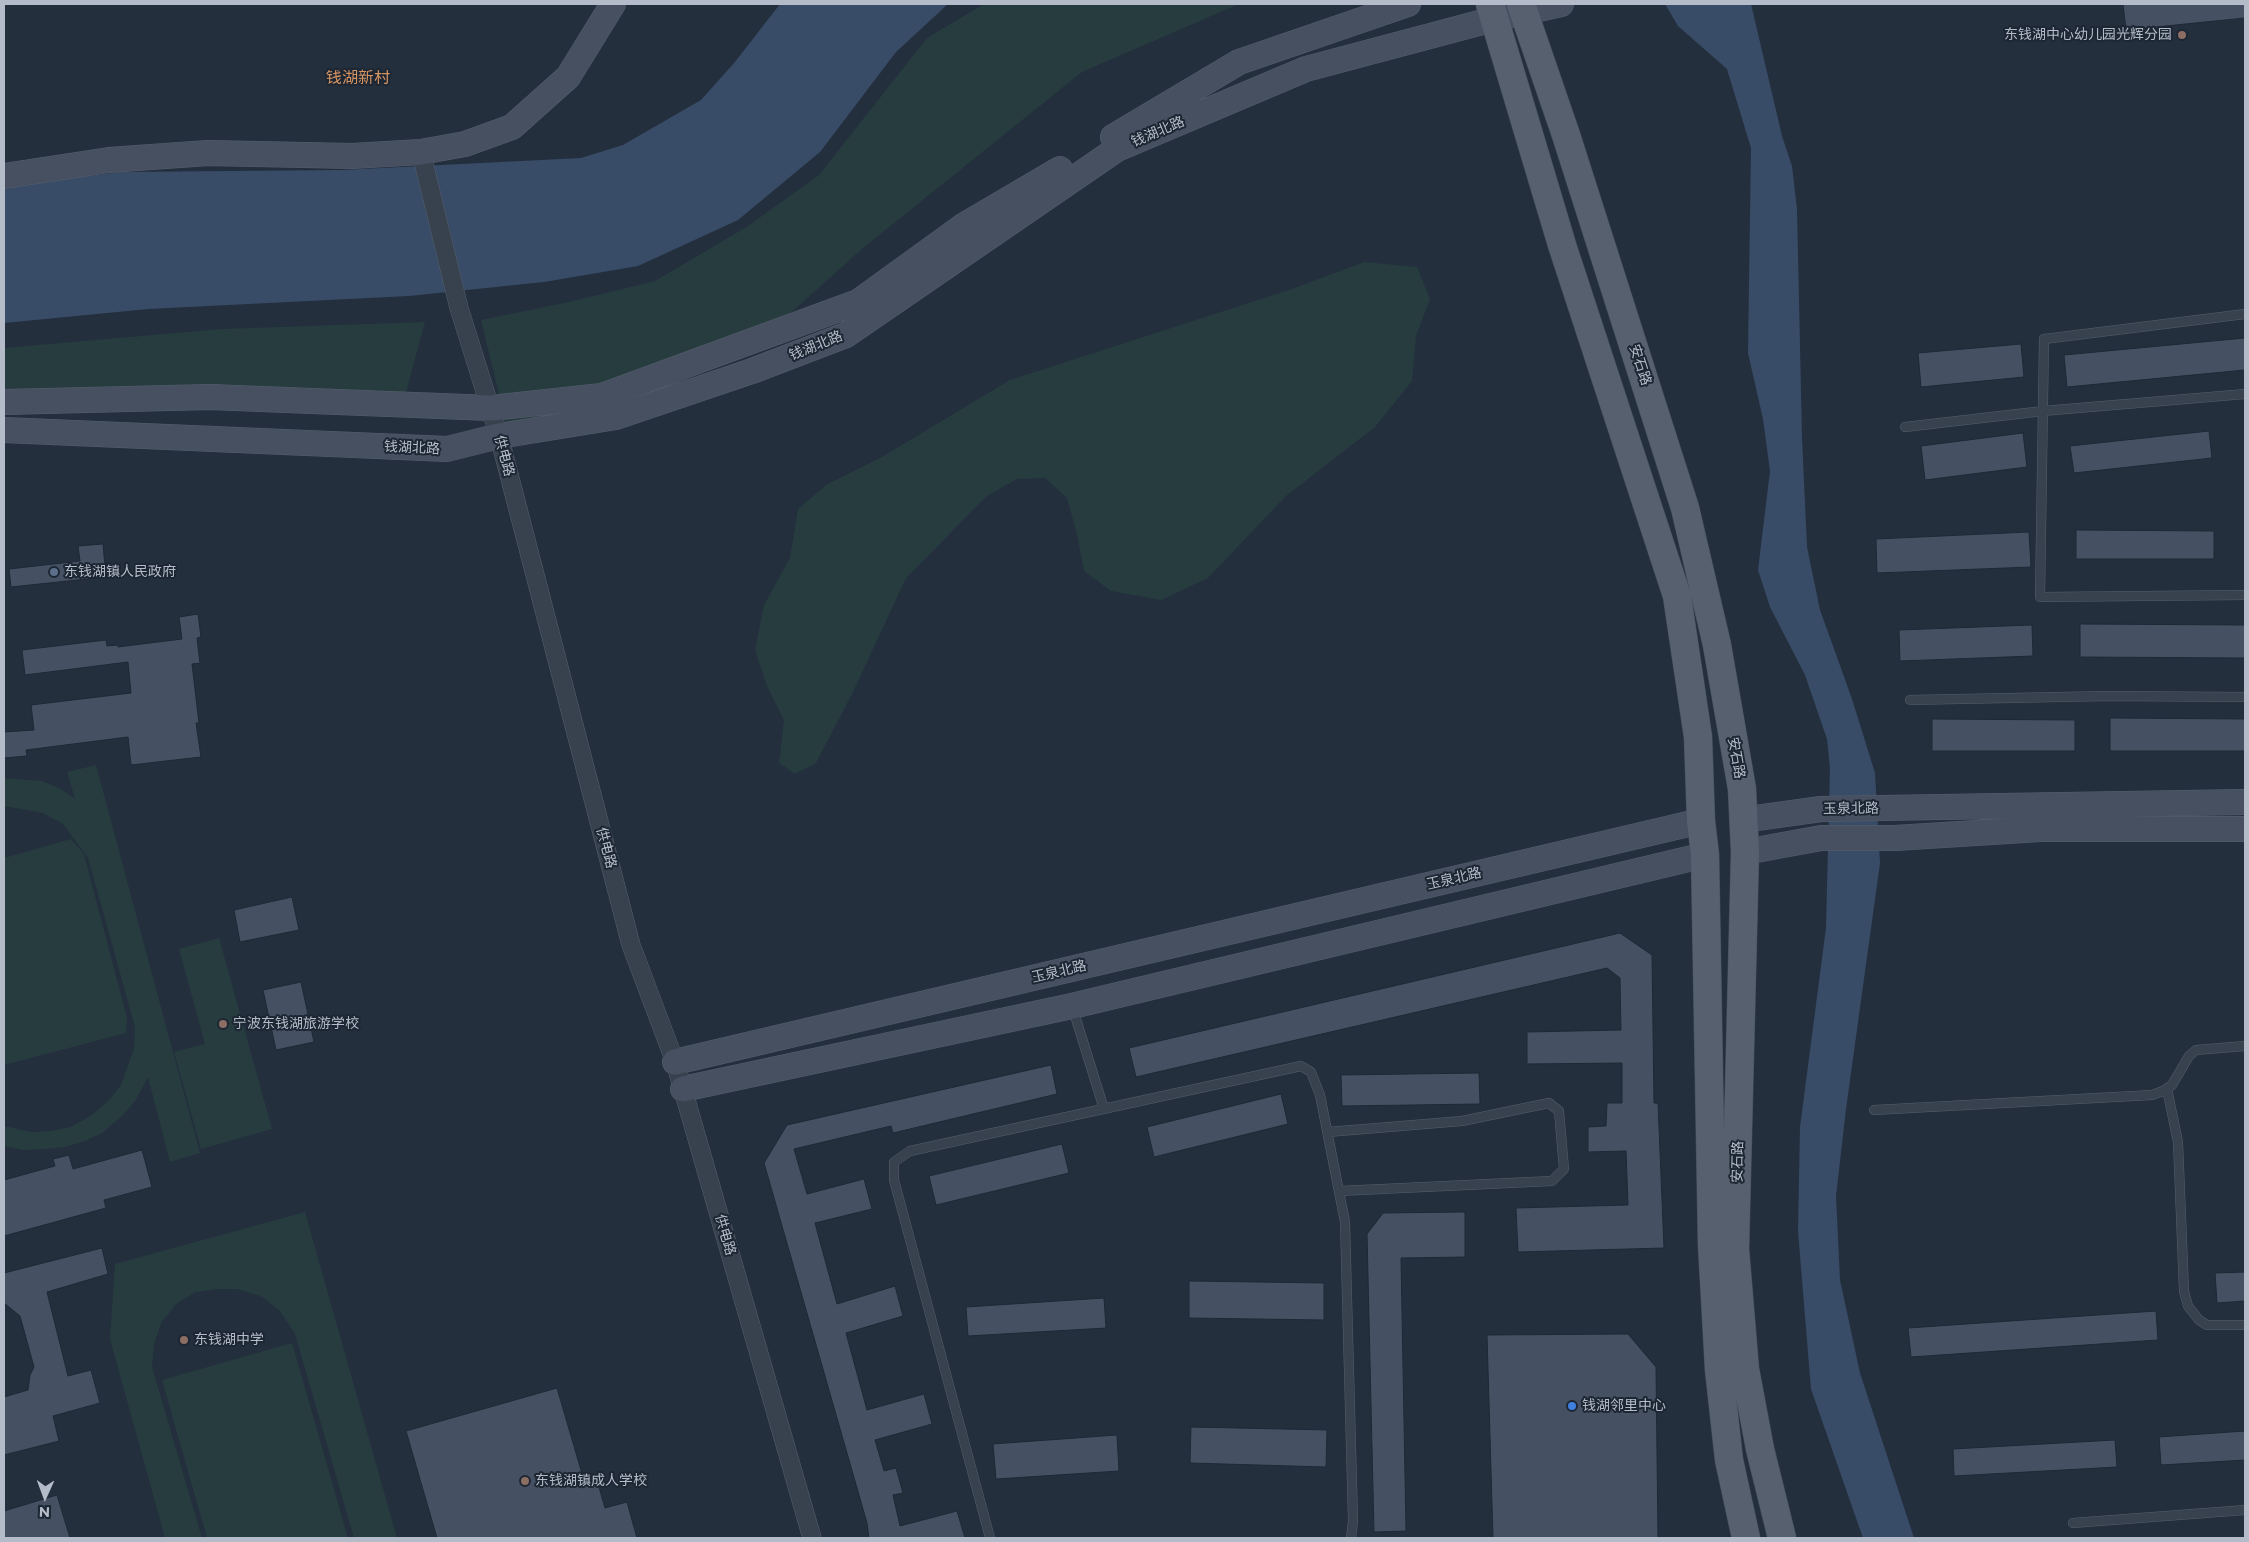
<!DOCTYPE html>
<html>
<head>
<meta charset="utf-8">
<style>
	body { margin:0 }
	#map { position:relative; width:2249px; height:1542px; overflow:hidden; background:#242f3e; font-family:Montserrat,sans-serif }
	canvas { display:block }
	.frame { position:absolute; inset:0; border:5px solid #b4bcc9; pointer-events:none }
	.north { position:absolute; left:20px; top:1472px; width:50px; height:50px; -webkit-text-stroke:4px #1d2633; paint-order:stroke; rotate:182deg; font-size:14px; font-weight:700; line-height:20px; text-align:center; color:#b4bcc9 }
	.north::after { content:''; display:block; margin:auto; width:18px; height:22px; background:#b4bcc9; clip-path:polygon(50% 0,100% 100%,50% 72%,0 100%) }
</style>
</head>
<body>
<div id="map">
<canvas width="2249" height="1542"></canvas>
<div class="frame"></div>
<div class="north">N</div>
</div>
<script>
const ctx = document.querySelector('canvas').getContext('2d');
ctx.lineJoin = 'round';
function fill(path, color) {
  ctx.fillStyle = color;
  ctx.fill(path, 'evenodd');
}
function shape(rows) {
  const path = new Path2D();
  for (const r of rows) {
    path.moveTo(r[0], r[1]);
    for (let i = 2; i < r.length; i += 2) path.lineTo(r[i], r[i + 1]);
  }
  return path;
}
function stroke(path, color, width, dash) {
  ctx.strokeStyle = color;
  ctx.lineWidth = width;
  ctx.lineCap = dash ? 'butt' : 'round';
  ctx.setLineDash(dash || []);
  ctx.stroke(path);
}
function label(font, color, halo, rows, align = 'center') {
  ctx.font = font + ' Montserrat,"Noto Sans SC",sans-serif';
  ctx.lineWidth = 4;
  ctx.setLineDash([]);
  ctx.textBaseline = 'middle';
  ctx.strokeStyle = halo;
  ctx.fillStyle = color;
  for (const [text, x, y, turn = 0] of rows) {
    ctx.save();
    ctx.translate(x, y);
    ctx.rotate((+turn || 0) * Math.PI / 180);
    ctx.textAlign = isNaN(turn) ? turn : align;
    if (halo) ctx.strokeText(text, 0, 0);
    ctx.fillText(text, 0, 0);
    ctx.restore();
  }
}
fill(shape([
	[984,4,1239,4,1082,72,863,248,794,310,715,364,595,411,508,431,481,320,569,302,655,281,748,226,819,175,927,38],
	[1364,262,1417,267,1430,299,1416,336,1412,381,1375,427,1286,496,1208,578,1161,600,1111,591,1084,571,1077,534,1067,498,1045,478,1017,479,987,496,906,578,853,692,816,763,795,774,779,763,784,720,767,686,755,650,764,605,790,558,798,509,826,485,882,457,1010,380,1292,289],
	[425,322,405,396,4,393,4,348,221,329],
	[96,765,200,1153,170,1162,148,1077,135,1101,123,1115,102,1133,85,1141,65,1147,46,1149,23,1150,4,1146,4,1126,32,1132,51,1131,71,1127,92,1115,110,1099,121,1085,134,1049,135,1027,88,858,63,824,43,813,4,806,4,778,42,781,61,789,75,799,67,772],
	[71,839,84,854,127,1018,126,1033,4,1065,4,858],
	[219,938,272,1129,201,1149,174,1052,205,1044,179,949],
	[305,1212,397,1538,354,1538,295,1334,280,1311,263,1297,238,1289,217,1289,196,1292,177,1303,161,1323,154,1344,152,1367,202,1538,165,1538,110,1339,115,1264],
	[292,1343,348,1538,207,1538,162,1380]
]), '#263c3f');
fill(shape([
	[780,4,948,4,896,52,820,152,738,220,638,266,544,282,409,296,148,309,4,323,4,186,121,172,342,170,581,158,623,145,701,100,735,62],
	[1665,4,1751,4,1782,136,1792,166,1797,209,1802,438,1807,547,1820,610,1852,699,1875,773,1880,863,1846,1109,1836,1196,1840,1280,1860,1373,1914,1538,1863,1538,1811,1389,1798,1231,1800,1127,1826,928,1830,768,1827,739,1805,675,1770,607,1758,570,1770,471,1763,419,1748,353,1751,148,1727,69,1678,26]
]), '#394c67');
const building = shape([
	[2123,4,2245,4,2245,18,2126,30,2123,4],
	[2245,338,2245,370,2067,387,2064,355,2245,338],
	[2021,344,2024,377,1921,387,1918,353,2021,344],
	[2209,431,2212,458,2074,473,2070,446,2209,431],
	[2023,433,2027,467,1925,480,1921,446,2023,433],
	[2076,530,2214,531,2214,559,2076,559,2076,530],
	[2029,532,2031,567,1877,573,1876,539,2029,532],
	[103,544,106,577,11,587,9,569,80,561,78,546,103,544],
	[198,614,201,637,197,638,200,663,192,664,199,723,196,723,201,757,131,765,128,737,26,750,27,756,4,758,4,732,34,730,31,705,131,693,128,662,25,675,22,650,106,640,107,646,118,645,118,647,182,639,179,617,198,614],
	[2080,624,2245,625,2245,658,2080,657,2080,624],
	[2032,625,2033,656,1900,661,1899,630,2032,625],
	[2110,718,2245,719,2245,751,2110,751,2110,718],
	[1932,719,2075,720,2075,751,1932,751,1932,719],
	[292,897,299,930,240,942,234,910,292,897],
	[1620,933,1652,955,1654,1103,1658,1103,1664,1248,1518,1252,1516,1208,1628,1205,1626,1151,1588,1152,1588,1127,1606,1126,1607,1103,1622,1103,1622,1063,1527,1064,1527,1032,1621,1030,1620,978,1607,968,1136,1077,1129,1048,1620,933],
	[301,982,314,1042,276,1050,263,990,301,982],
	[1051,1065,1057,1094,893,1133,891,1126,794,1149,807,1194,864,1179,872,1209,815,1223,837,1304,895,1286,903,1316,846,1333,867,1410,924,1394,932,1424,875,1440,884,1471,896,1468,903,1493,893,1495,900,1526,957,1511,965,1538,869,1538,867,1523,764,1163,787,1125,1051,1065],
	[1479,1073,1480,1104,1342,1106,1341,1075,1479,1073],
	[1281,1094,1288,1124,1154,1157,1147,1127,1281,1094],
	[1062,1144,1069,1173,936,1205,929,1176,1062,1144],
	[142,1150,152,1187,104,1200,106,1208,4,1236,4,1180,55,1166,53,1159,69,1155,73,1169,142,1150],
	[1465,1212,1465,1257,1401,1258,1406,1531,1374,1532,1367,1234,1383,1213,1465,1212],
	[102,1248,108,1274,47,1292,68,1376,91,1370,100,1403,53,1416,59,1441,4,1455,4,1397,28,1390,30,1375,34,1367,20,1316,4,1303,4,1273,102,1248],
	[2245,1272,2245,1301,2217,1303,2215,1273,2245,1272],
	[1189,1281,1324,1283,1324,1320,1189,1318,1189,1281],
	[1104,1298,1106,1328,968,1336,966,1307,1104,1298],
	[2156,1311,2158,1340,1911,1357,1908,1328,2156,1311],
	[1628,1334,1656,1367,1658,1538,1493,1538,1487,1335,1628,1334],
	[557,1388,585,1484,597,1480,605,1508,627,1502,637,1538,437,1538,406,1431,557,1388],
	[1191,1427,1327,1430,1326,1467,1190,1463,1191,1427],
	[2245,1431,2245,1460,2161,1465,2159,1437,2245,1431],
	[1117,1435,1119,1471,996,1479,993,1444,1117,1435],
	[2115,1440,2117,1467,1954,1476,1953,1449,2115,1440],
	[57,1495,70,1538,4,1538,4,1511,57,1495]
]);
fill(building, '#455162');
stroke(building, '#1f2835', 1);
const lane = shape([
	[2245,314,2044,339,2040,597,2245,595],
	[1905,427,2043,411,2245,394],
	[1910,700,2108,696,2245,697],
	[1072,1006,1104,1109],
	[2167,1089,2178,1142,2184,1291,2188,1306,2199,1320,2207,1325,2245,1325],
	[1874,1110,2152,1095,2163,1091,2172,1085,2189,1056,2196,1050,2245,1046],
	[1328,1132,1462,1121,1549,1103,1559,1111,1564,1169,1552,1181,1339,1191],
	[2073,1523,2245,1510],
	[990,1538,894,1180,894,1162,910,1151,1301,1066,1311,1072,1320,1095,1345,1222,1353,1521,1351,1538]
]);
const street = shape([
	[421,152,459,308,499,436,631,945,675,1062,812,1538]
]);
const secondary = shape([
	[1113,137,1239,62,1408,4],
	[4,176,109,160,208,153,352,156,421,152,465,144,512,127,568,77,613,4],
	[4,402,210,397,491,408,602,396,858,302,963,226,1060,169],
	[4,430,447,449,499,436,616,417,752,371,846,335,1117,149,1306,69,1494,19,1561,4],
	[1742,820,1821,809,2245,802],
	[1745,852,1821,838,1895,838,2040,829,2245,829],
	[675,1062,1701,821],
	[683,1089,1072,1006,1705,855]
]);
const primary = shape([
	[1490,4,1562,245,1677,596,1698,737,1701,821,1705,855,1712,1245,1719,1370,1729,1460,1746,1538],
	[1521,4,1566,135,1685,508,1717,645,1742,789,1745,852,1735,1249,1745,1369,1760,1449,1782,1538]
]);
stroke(lane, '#565f6c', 10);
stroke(street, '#565f6c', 19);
stroke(secondary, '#565f6c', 26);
stroke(primary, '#414a57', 29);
stroke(lane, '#38414e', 9);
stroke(street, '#38414e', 18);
stroke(secondary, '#465061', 25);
stroke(primary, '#56606e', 28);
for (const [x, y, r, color] of [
	[2182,35,5,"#8d6e63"],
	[54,572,5,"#5c6f8a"],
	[223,1024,5,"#8d6e63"],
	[184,1340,5,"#8d6e63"],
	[1572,1406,5,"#3f7fe0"],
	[525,1481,5,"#8d6e63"]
]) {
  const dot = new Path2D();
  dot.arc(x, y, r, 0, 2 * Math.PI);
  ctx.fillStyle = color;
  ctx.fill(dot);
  stroke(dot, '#1d2633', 2);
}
label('14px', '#b4bcc9', '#1d2633', [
	["东钱湖中心幼儿园光辉分园",2172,35,"right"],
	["东钱湖镇人民政府",64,572],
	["宁波东钱湖旅游学校",233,1024],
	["东钱湖中学",194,1340],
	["钱湖邻里中心",1582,1406],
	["东钱湖镇成人学校",535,1481]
], 'left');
label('14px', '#b4bcc9', '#1d2633', [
	["钱湖北路",1158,132,-23],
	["钱湖北路",816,346,-22],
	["安石路",1640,365,72],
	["钱湖北路",412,448,3],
	["供电路",504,456,75],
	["安石路",1736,758,80],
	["玉泉北路",1851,809,-1],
	["供电路",606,848,75],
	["玉泉北路",1454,879,-13],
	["玉泉北路",1059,972,-13],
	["安石路",1738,1162,-89],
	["供电路",725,1235,74]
]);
label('16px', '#d59563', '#1d2633', [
	["钱湖新村",358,78]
]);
</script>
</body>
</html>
